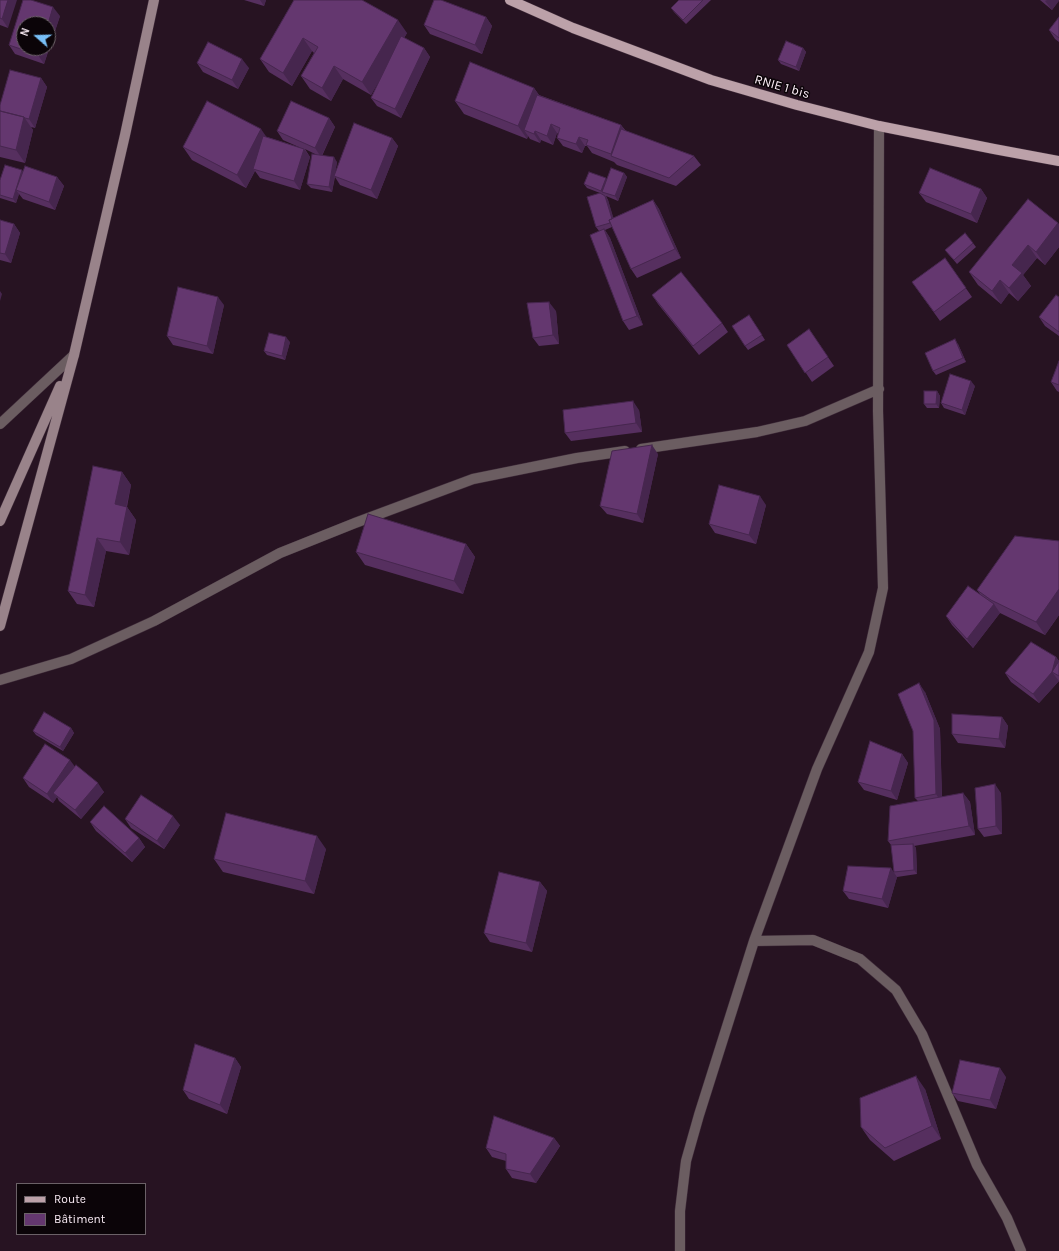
<!DOCTYPE html>
<html>
<head>
<meta charset="utf-8">
<style>
	body { margin:0 }
	#map { position:relative; width:1059px; height:1251px; overflow:hidden; background:#271322; font-family:Karla,sans-serif }
	canvas { display:block }
	.legend { position:absolute; left:16px; top:1183px; width:130px; height:52px; box-sizing:border-box; background:#0b0408; border:1px solid #6b6167; margin:0; padding:5px 7px; list-style:none; font-size:12px; color:#faecf5 }
	.legend li { display:flex; align-items:center; gap:8px; height:20px }
	.legend b { width:20px; border:1px solid #6b6167 }
	.north { position:absolute; left:16px; top:16px; width:40px; height:40px; box-sizing:border-box; background:#0b0408; border:1px solid #6b6167; border-radius:50%; rotate:290deg; font-size:11px; font-weight:700; line-height:16px; text-align:center; color:#faecf5 }
	.north::after { content:''; display:block; margin:auto; width:14px; height:18px; background:#78bff7; clip-path:polygon(50% 0,100% 100%,50% 72%,0 100%) }
</style>
</head>
<body>
<div id="map">
<canvas width="1059" height="1251"></canvas>
<ul class="legend">
<li><b style="height:5px;background:#bca1a9"></b>Route</li>
<li><b style="height:11px;background:#64376f"></b>Bâtiment</li>
</ul>
<div class="north">N</div>
</div>
<script>
const ctx = document.querySelector('canvas').getContext('2d');
ctx.lineJoin = 'round';
function shape(rows) {
  const path = new Path2D();
  for (const r of rows) {
    path.moveTo(r[0], r[1]);
    for (let i = 2; i < r.length; i += 2) path.lineTo(r[i], r[i + 1]);
  }
  return path;
}
function stroke(path, color, width, dash) {
  ctx.strokeStyle = color;
  ctx.lineWidth = width;
  ctx.lineCap = dash ? 'butt' : 'round';
  ctx.setLineDash(dash || []);
  ctx.stroke(path);
}
function fill(path, color) {
  ctx.fillStyle = color;
  ctx.fill(path, 'evenodd');
}
function label(font, color, halo, rows, align = 'center') {
  ctx.font = font + ' Karla,sans-serif';
  ctx.lineWidth = 3;
  ctx.setLineDash([]);
  ctx.textBaseline = 'middle';
  ctx.strokeStyle = halo;
  ctx.fillStyle = color;
  for (const [text, x, y, turn = 0] of rows) {
    ctx.save();
    ctx.translate(x, y);
    ctx.rotate((+turn || 0) * Math.PI / 180);
    ctx.textAlign = isNaN(turn) ? turn : align;
    if (halo) ctx.strokeText(text, 0, 0);
    ctx.fillText(text, 0, 0);
    ctx.restore();
  }
}
const street = shape([
	[0,424,74,355],
	[641,449,757,432,805,421,879,389],
	[0,680,71,659,154,621,280,553,355,523,473,479,577,458,625,451],
	[754,941,813,940,860,959,896,990,922,1034,977,1165,1007,1218,1021,1251],
	[680,1251,680,1211,686,1161,699,1115,754,941,817,769,869,652,883,588,878,411,879,126]
]);
const secondary = shape([
	[0,521,60,386],
	[0,626,74,355,125,135,154,0]
]);
const primary = shape([
	[510,0,573,28,711,80,797,105,879,126,994,149,1059,161]
]);
stroke(street, '#402d3b', 11);
stroke(secondary, '#402d3b', 11);
stroke(primary, '#402d3b', 11);
stroke(street, '#6b5d61', 10);
stroke(secondary, '#99838a', 10);
stroke(primary, '#bca1a9', 10);
fill(shape([
	[0,0,8,28,0,25],
	[244,0,266,0,264,6],
	[294,0,407,33,404,38,424,48,430,57,401,118,377,106,371,98,381,77,371,95,343,79,331,101,310,89,301,76,314,53,312,51,292,86,269,72,260,59],
	[679,0,711,0,686,24,674,12,671,8],
	[1040,0,1059,0,1052,10],
	[60,16,44,64,15,54,9,45],
	[486,17,492,26,482,54,430,34,424,25],
	[1059,17,1059,42,1055,39,1049,30],
	[803,48,806,52,799,71,781,64,778,60],
	[197,63,249,68,238,89,203,72],
	[41,78,47,87,35,128,31,127,33,130,25,163,0,157,0,105],
	[534,88,539,95,621,125,626,131,694,156,701,165,676,186,617,165,614,162,592,153,587,146,585,146,582,153,563,146,557,138,558,134,557,133,553,145,541,140,540,143,530,139,528,136,527,139,464,114,455,101],
	[329,118,335,127,322,156,337,162,335,173,392,138,398,146,377,199,340,185,335,177,332,192,311,188,307,184,317,155,305,149,310,157,300,190,260,178,255,171,246,188,192,160,183,147,267,137,301,148,283,140,277,131],
	[23,171,57,177,64,186,55,210,23,199,19,194,16,203,0,198,0,180],
	[624,173,627,177,618,201,606,196,608,200,613,218,653,200,659,209,681,258,637,278,631,269,612,227,605,230,610,238,643,325,629,330,623,321,599,231,596,227,600,193,587,188,584,184,607,179],
	[981,189,987,198,977,223,926,202,919,193],
	[0,220,14,224,20,233,11,263,0,260],
	[1059,224,1059,247,1045,265,1037,258,1023,275,1031,286,1018,301,1009,293,1001,304,978,285,969,272],
	[973,243,976,247,957,264,945,250],
	[945,258,972,297,940,321,912,282],
	[652,295,722,323,728,332,699,355,658,304],
	[1059,297,1059,336,1045,326,1039,317],
	[224,305,213,354,173,345,167,336],
	[556,311,559,344,539,346,533,338],
	[749,315,765,340,748,350,745,346],
	[809,329,834,366,812,382,787,345],
	[290,342,285,360,267,355,264,351],
	[958,344,966,362,936,375,933,371],
	[1059,361,1059,392,1057,391,1051,382],
	[975,386,965,415,944,408,941,403],
	[937,391,940,396,939,408,927,408,924,404],
	[639,410,642,432,571,441,565,433],
	[658,454,643,523,607,514,600,506],
	[122,472,131,485,127,507,136,520,129,555,106,551,94,607,77,604,68,591],
	[766,505,756,544,715,533,709,524],
	[1059,541,1059,615,1045,635,1000,613,973,648,952,625,946,616,980,594,977,590],
	[466,544,475,557,463,594,365,565,356,552],
	[1056,657,1059,661,1059,681,1039,703,1011,682,1005,673],
	[925,692,940,729,942,797,963,793,970,802,975,835,914,846,916,848,917,874,897,877,888,908,849,899,843,891,894,872,891,845,888,841,918,801,915,798],
	[1002,717,1008,726,1005,748,958,743,952,734],
	[71,728,74,733,63,751,36,735,33,731],
	[902,754,908,763,897,800,864,790,858,782],
	[75,767,104,792,81,819,59,801,57,797,53,803,29,787,23,778],
	[1001,793,1002,834,984,837,978,829],
	[125,819,180,825,164,849,131,828],
	[90,822,139,838,145,847,132,862,96,831],
	[326,849,314,894,223,872,214,859],
	[540,882,547,891,532,952,490,942,484,933],
	[235,1058,241,1067,227,1114,189,1099,183,1090],
	[1006,1077,996,1109,958,1101,952,1093],
	[925,1089,941,1139,894,1161,870,1140,861,1127],
	[554,1138,560,1146,536,1183,512,1178,506,1169,506,1161,492,1157,486,1148]
]), '#562f5f');
fill(shape([
	[8,0,17,0,8,28,2,19],
	[260,0,266,0,264,6],
	[1047,0,1059,0,1059,1,1052,10,1045,1],
	[53,7,60,16,44,64,38,55,40,48,48,48,48,24],
	[486,17,492,26,482,54,475,45],
	[398,20,407,33,371,95,362,82],
	[303,38,312,51,292,86,283,73],
	[424,48,430,57,401,118,395,109],
	[803,48,806,52,799,71,796,67],
	[242,59,249,68,238,89,232,80],
	[334,66,343,79,331,101,322,88],
	[41,78,47,87,35,128,29,119],
	[534,88,543,101,524,130,528,136,527,139,518,126],
	[24,117,33,130,25,163,16,150],
	[329,118,335,127,321,157,315,148],
	[551,124,557,133,553,145,547,136],
	[621,125,627,134,613,157,611,154],
	[261,129,270,142,253,169,255,171,246,188,237,175],
	[535,131,541,140,540,143,534,134],
	[579,137,585,146,582,153,576,144],
	[392,138,398,146,377,199,371,190],
	[304,149,310,157,300,190,294,181],
	[334,157,337,162,332,192,329,187],
	[22,170,25,175,16,190,19,194,16,203,13,199],
	[624,173,627,177,618,201,615,196],
	[57,177,64,186,55,210,49,202],
	[606,178,609,182,602,192,604,195,601,191],
	[981,189,987,198,977,223,971,214],
	[605,196,608,200,616,226,613,222],
	[653,200,659,209,681,258,675,249],
	[1058,223,1059,224,1059,247,1045,265,1036,252],
	[14,224,20,233,11,263,5,254],
	[604,229,610,238,643,325,637,316],
	[1028,245,1037,258,1023,275,1031,286,1018,301,1009,288,1012,265],
	[1000,280,1009,293,1001,304,992,291],
	[0,291,2,294,0,301],
	[218,297,224,305,213,354,207,346],
	[549,302,556,311,559,344,553,335],
	[286,337,290,342,285,360,282,356],
	[955,339,958,344,966,362,963,358],
	[971,381,975,386,965,415,962,410],
	[937,391,940,396,939,408,936,404],
	[633,401,639,410,642,432,636,423],
	[652,445,658,454,643,523,637,514],
	[122,472,131,485,124,517,115,504],
	[760,496,766,505,756,544,749,535],
	[127,507,136,520,129,555,120,542],
	[97,538,106,551,94,607,85,595],
	[466,544,475,557,463,594,454,581],
	[1059,589,1059,615,1045,635,1036,622],
	[994,604,1000,613,973,648,967,639],
	[1056,657,1059,661,1052,672,1059,681,1039,703,1033,694],
	[919,683,925,692,940,729,942,803,936,794],
	[1002,717,1008,726,1005,748,999,739],
	[71,728,74,733,63,751,60,747],
	[902,754,908,763,897,800,891,791],
	[70,760,76,768,53,793,57,797,53,803,47,794],
	[98,783,104,792,81,819,75,810],
	[995,784,1001,793,1002,834,996,826],
	[963,793,970,802,975,835,969,826],
	[173,816,180,825,164,849,157,841],
	[317,836,326,849,314,894,305,881],
	[139,838,145,847,132,862,125,853],
	[913,844,916,848,917,874,914,870],
	[891,868,897,877,888,908,882,899],
	[540,882,547,891,532,952,526,943],
	[235,1058,241,1067,227,1114,220,1105],
	[1000,1068,1006,1077,996,1109,990,1100],
	[916,1076,925,1089,941,1139,932,1126],
	[554,1138,560,1146,536,1183,530,1174]
]), '#46264e');
const building = shape([
	[0,0,8,0,2,19,0,18,0,0],
	[23,0,31,0,53,7,48,24,24,24,24,48,40,48,38,55,9,45,23,0],
	[294,0,362,0,398,20,362,82,334,66,322,88,301,76,318,47,303,38,283,73,260,59,294,0],
	[434,0,441,0,486,17,475,45,424,25,434,0],
	[679,0,703,0,683,20,671,8,679,0],
	[1059,17,1059,38,1049,30,1059,17],
	[401,36,424,48,395,109,371,98,401,36],
	[786,41,803,48,796,67,778,60,786,41],
	[208,42,242,59,232,80,197,63,208,42],
	[470,62,534,88,518,126,455,101,470,62],
	[10,70,41,78,29,119,25,118,24,117,0,111,0,105,10,70],
	[537,95,621,125,611,154,586,145,588,140,579,137,576,144,557,138,560,128,551,124,547,136,535,131,534,134,524,130,537,95],
	[207,101,261,129,237,175,183,147,207,101],
	[291,101,329,118,315,148,277,131,291,101],
	[0,111,24,117,16,150,0,146,0,111],
	[354,123,392,138,371,190,334,176,354,123],
	[621,129,694,156,669,178,611,156,621,129],
	[263,136,304,149,294,181,253,169,263,136],
	[312,154,334,157,329,187,307,184,312,154],
	[5,165,22,170,13,199,0,195,0,180,5,165],
	[25,166,57,177,49,202,16,190,25,166],
	[611,168,624,173,615,196,602,192,611,168],
	[930,168,981,189,971,214,919,193,930,168],
	[589,172,606,178,601,191,584,184,589,172],
	[600,193,605,196,612,219,609,220,610,223,596,227,587,197,600,193],
	[1028,199,1058,223,1036,252,1028,245,1012,265,1022,273,1009,288,1000,280,992,291,969,272,1028,199],
	[653,200,675,249,631,269,609,220,653,200],
	[0,220,14,224,5,254,0,253,0,220],
	[604,229,637,316,623,321,590,235,604,229],
	[965,233,973,243,954,260,945,250,965,233],
	[945,258,966,288,934,312,912,282,945,258],
	[681,272,722,323,693,346,652,295,681,272],
	[178,287,218,297,207,346,167,336,178,287],
	[1056,295,1059,297,1059,332,1039,317,1056,295],
	[549,302,553,335,533,338,527,303,549,302],
	[749,315,762,335,745,346,732,326,749,315],
	[809,329,828,357,805,373,787,345,809,329],
	[269,333,286,337,282,356,264,351,269,333],
	[955,339,963,358,933,371,925,353,955,339],
	[1059,361,1059,385,1051,382,1059,361],
	[950,374,971,381,962,410,941,403,950,374],
	[924,391,937,391,936,404,924,404,924,391],
	[633,401,636,423,565,433,563,410,633,401],
	[652,445,637,514,600,506,612,451,652,445],
	[93,466,122,472,115,504,127,507,120,542,97,538,85,595,68,591,93,466],
	[719,485,760,496,749,535,709,524,719,485],
	[368,514,466,544,454,581,356,552,368,514],
	[1015,536,1059,541,1059,589,1036,622,991,600,977,590,1015,536],
	[968,586,994,604,967,639,946,616,968,586],
	[1031,642,1056,657,1052,672,1059,661,1059,676,1052,672,1033,694,1005,673,1031,642],
	[919,683,934,720,936,794,915,798,913,731,898,694,919,683],
	[44,712,71,728,60,747,33,731,44,712],
	[952,714,1002,717,999,739,952,734,952,714],
	[870,741,902,754,891,791,858,782,870,741],
	[45,744,70,760,47,794,23,778,45,744],
	[76,765,98,783,75,810,53,793,76,765],
	[995,784,996,826,978,829,975,788,995,784],
	[963,793,969,826,888,841,890,806,963,793],
	[141,795,173,816,157,841,125,819,141,795],
	[104,806,139,838,125,853,90,822,104,806],
	[226,813,317,836,305,881,214,859,226,813],
	[913,844,914,870,894,872,891,845,913,844],
	[848,866,891,868,882,899,843,891,848,866],
	[499,872,540,882,526,943,484,933,499,872],
	[195,1044,235,1058,220,1105,183,1090,195,1044],
	[960,1060,1000,1068,990,1100,952,1093,960,1060],
	[916,1076,932,1126,885,1148,861,1127,860,1098,916,1076],
	[494,1116,554,1138,530,1174,506,1169,506,1154,486,1148,494,1116]
]);
fill(building, '#64376f');
stroke(building, '#46264e', 1);
label('13px', '#faecf5', '#0b0408', [
	["RNIE 1 bis",782,87,16]
]);
</script>
</body>
</html>
